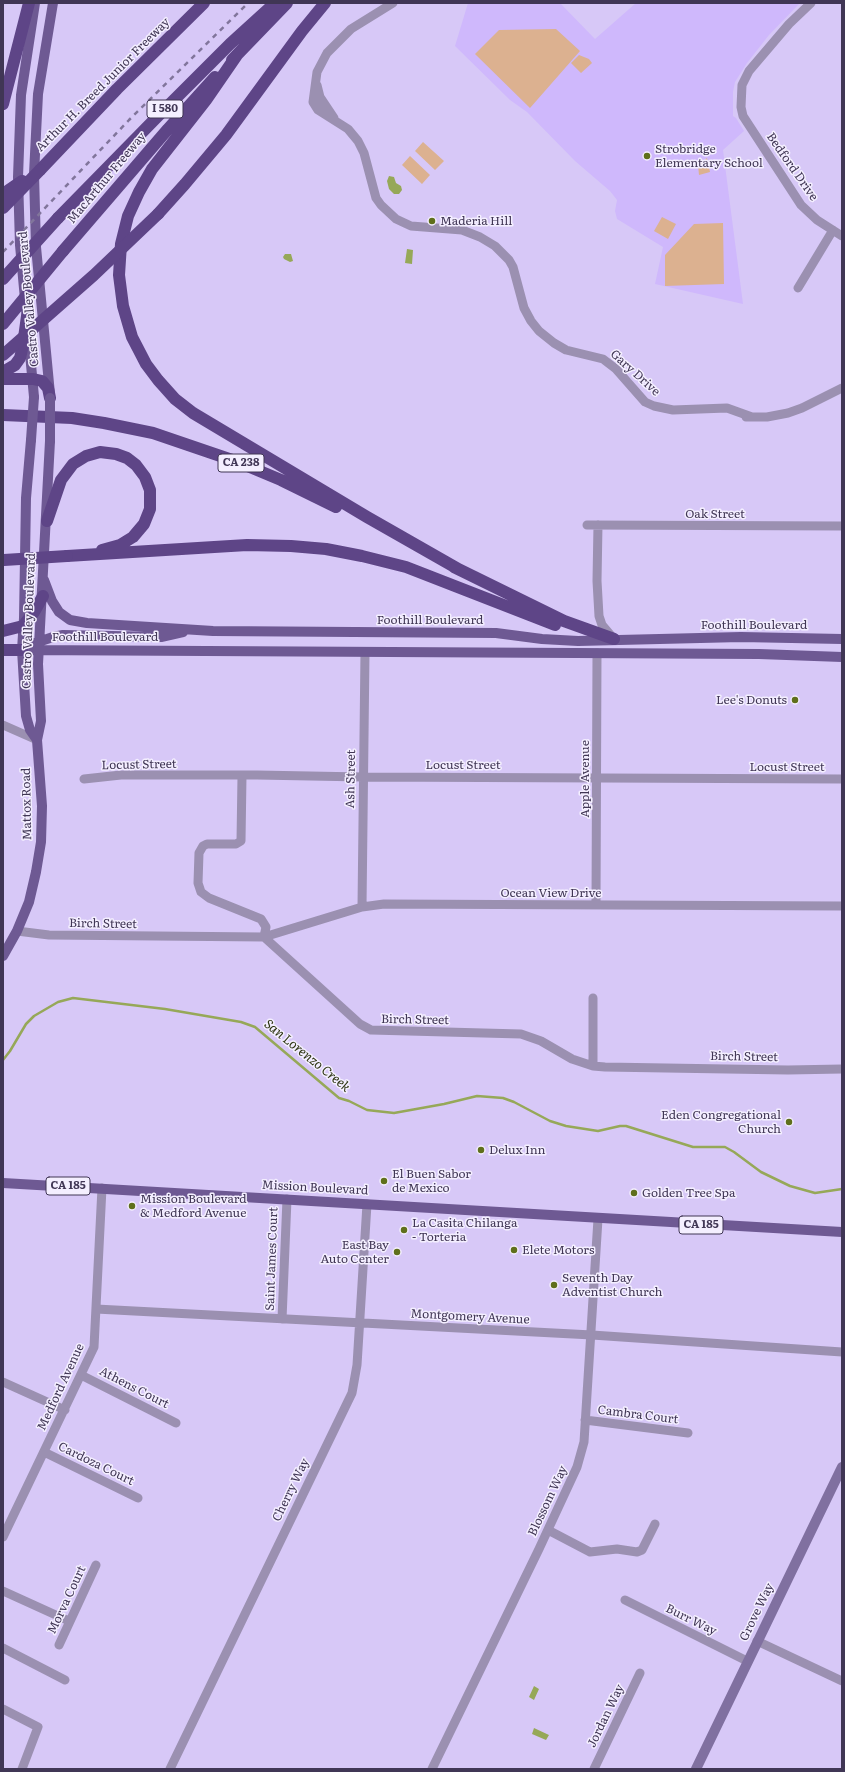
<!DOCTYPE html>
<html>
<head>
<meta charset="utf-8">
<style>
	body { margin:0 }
	#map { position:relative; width:845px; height:1772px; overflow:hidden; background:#d7c8f7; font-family:Literata,serif }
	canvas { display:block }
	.frame { position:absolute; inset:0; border:4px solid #403655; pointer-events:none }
</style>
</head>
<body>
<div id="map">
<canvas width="845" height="1772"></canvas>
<div class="frame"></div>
</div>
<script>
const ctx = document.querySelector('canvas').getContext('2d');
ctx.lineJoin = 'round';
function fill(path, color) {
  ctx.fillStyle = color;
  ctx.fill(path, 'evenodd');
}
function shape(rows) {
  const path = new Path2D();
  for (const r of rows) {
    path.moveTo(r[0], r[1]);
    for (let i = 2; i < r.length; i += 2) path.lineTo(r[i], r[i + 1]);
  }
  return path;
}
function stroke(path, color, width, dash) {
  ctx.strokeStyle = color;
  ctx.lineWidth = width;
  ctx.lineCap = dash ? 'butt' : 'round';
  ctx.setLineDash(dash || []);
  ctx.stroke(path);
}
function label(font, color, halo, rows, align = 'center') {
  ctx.font = font + ' Literata,serif';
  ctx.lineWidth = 3;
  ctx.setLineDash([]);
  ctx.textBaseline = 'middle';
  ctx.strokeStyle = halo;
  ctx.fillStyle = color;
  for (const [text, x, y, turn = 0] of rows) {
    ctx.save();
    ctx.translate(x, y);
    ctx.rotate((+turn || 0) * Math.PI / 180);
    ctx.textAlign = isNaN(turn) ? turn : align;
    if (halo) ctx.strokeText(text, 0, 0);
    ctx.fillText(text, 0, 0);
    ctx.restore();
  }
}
fill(shape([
	[468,3,560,3,595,39,636,3,800,3,769,35,747,63,735,82,733,92,733,116,736,118,744,131,723,150,743,304,655,284,663,247,617,219,615,211,617,200,610,191,575,161,527,112,510,100,455,46]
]), '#cfb8fc');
fill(shape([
	[556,29,580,51,530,108,475,54,499,30],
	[579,55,589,59,592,63,581,73,571,63],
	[423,142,444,161,435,170,415,151],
	[410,156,430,175,422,184,402,165],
	[707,158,710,172,699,175,698,165],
	[662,217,676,224,668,239,654,231],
	[723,223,724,284,665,286,665,255,694,224]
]), '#dcb190');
fill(shape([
	[389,176,394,177,396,183,401,186,402,190,399,194,394,194,389,189,387,181],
	[407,249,413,250,412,264,405,263],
	[285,254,291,254,293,261,290,262,284,259,283,257],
	[534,1686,539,1689,534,1700,529,1697],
	[534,1728,549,1735,546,1740,532,1734]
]), '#96a858');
stroke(shape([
	[3,1060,10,1051,26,1024,34,1016,58,1002,73,998,165,1009,241,1022,255,1027,339,1098,349,1101,367,1110,394,1113,444,1104,477,1096,503,1098,514,1102,550,1121,566,1126,598,1131,620,1126,626,1126,693,1147,725,1147,734,1152,761,1172,790,1186,815,1193,842,1189]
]), '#96a858', 2.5);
stroke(shape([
	[393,3,351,29,327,53,317,72,313,102,318,110,348,129,358,141,364,153,376,198,381,205,396,219,411,226,462,230,480,237,495,246,509,260,513,267,524,308,531,321,539,331,554,343,566,350,603,359,616,369,645,402,654,406,673,410,727,408,752,417],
	[811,3,789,24,749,71,742,85,741,107,743,116,801,205,817,220,842,236],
	[317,85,320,97,334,118],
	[798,288,833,230],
	[746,417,767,417,788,413,802,408,842,388],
	[587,525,842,526],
	[598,525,597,581,599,616,602,625,613,638],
	[3,725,37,740],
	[242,776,241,841,236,844,207,844,203,846,199,853,198,883,201,892,209,898,261,919,266,927,264,937],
	[84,779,121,775,257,775,363,777,842,779],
	[596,905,597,653],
	[362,907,365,652],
	[17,931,49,935,264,937,362,907,384,904,842,906],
	[264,937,360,1024,371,1030,521,1034,541,1041,572,1059,593,1066,605,1067,788,1070,842,1069],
	[593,1066,593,998],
	[96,1309,592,1335,842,1352],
	[282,1319,287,1199],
	[81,1375,176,1423],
	[3,1382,65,1410],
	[585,1420,688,1433],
	[44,1452,138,1498],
	[548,1530,590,1552,617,1549,637,1552,642,1550,655,1524],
	[3,1537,94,1347,102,1188],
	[3,1591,69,1621],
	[625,1600,747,1661],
	[757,1641,842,1681],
	[59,1645,96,1565],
	[3,1648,65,1680],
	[3,1709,38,1727,22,1769],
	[170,1769,352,1393,357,1365,367,1204],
	[432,1769,539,1549,577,1467,584,1442,598,1219],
	[594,1769,640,1673]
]), '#9b90b1', 9);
stroke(shape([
	[696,1769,842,1467]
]), '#8070a0', 10);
stroke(shape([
	[50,394,36,247,34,174,38,94,53,3],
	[34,397,20,245,18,177,21,95,35,3],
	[31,440,26,498,24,618,22,650,26,716,30,730,37,740],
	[44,580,52,601,59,612,70,620,87,623,213,631,496,633,542,639,578,641,741,637,842,639],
	[35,643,53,637,63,635,161,637,183,632],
	[22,650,759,654,842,657],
	[3,956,17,931,29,902,36,872,41,842,42,806,37,740,41,721,38,664,50,441],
	[3,1183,842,1232]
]), '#6e5993', 10);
stroke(shape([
	[237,55,206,100,152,169,139,192,128,216,121,244,119,275,123,306,132,337,146,364,158,380,175,399,193,413,367,517,460,570],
	[232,60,287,3],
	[3,104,29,3],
	[40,170,117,89,204,3],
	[158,214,185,184,226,135,302,31,325,3],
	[58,218,158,116,230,44,275,3],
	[63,251,168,129,215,77],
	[3,372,15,365,20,358,23,345,27,316],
	[3,379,33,379,42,381,48,388,50,398],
	[3,415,72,418,104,423,153,433,238,462,281,480,336,507],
	[47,521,61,480,73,464,86,456,100,452,116,454,127,458,136,465,145,477,150,490,150,509,144,524,133,537,120,545,102,550],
	[67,556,247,545,291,546,326,549,362,556,406,567,555,625],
	[454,567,564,621,614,639],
	[3,631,23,626,34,612,43,596],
	[3,650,22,650]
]), '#5e4587', 12);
stroke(shape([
	[3,252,129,120,248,3]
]), '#81759b', 2.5, [5, 5]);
stroke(shape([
	[31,440,34,397],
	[50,441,50,398]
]), '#6e5993', 10);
stroke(shape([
	[3,194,22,181],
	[3,208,40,170],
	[3,279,58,218],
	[3,324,63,251],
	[3,355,94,275,158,214],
	[4,560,67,556]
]), '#5e4587', 12);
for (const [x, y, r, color] of [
	[647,156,4,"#5f6f1b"],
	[432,221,4,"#5f6f1b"],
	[795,700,4,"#5f6f1b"],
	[789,1122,4,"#5f6f1b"],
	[481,1150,4,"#5f6f1b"],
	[384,1181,4,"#5f6f1b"],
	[634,1193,4,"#5f6f1b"],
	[132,1206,4,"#5f6f1b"],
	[404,1230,4,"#5f6f1b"],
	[514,1250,4,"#5f6f1b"],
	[397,1252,4,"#5f6f1b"],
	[554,1285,4,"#5f6f1b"]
]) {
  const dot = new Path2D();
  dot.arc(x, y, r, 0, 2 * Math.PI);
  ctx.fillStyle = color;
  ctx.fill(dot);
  stroke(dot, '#f4efff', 1.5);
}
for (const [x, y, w] of [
	[165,109,36],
	[241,463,46],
	[68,1186,44],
	[701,1225,44]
]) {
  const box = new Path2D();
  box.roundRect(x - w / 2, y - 9, w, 18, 3);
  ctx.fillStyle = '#f4efff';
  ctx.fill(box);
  stroke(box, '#403655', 1);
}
label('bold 11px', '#403655', null, [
	["I 580",165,109],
	["CA 238",241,463],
	["CA 185",68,1186],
	["CA 185",701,1225]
]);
label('12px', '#403655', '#f4efff', [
	["Arthur H. Breed Junior Freeway",103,85,-45],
	["Bedford Drive",792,167,55],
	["MacArthur Freeway",107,178,-50],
	["Castro Valley Boulevard",29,299,-95],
	["Gary Drive",635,373,42],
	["Oak Street",715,514],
	["Foothill Boulevard",430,620],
	["Castro Valley Boulevard",29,621,-88],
	["Foothill Boulevard",754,625],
	["Foothill Boulevard",105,637],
	["Locust Street",139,765,-1],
	["Locust Street",463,765],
	["Locust Street",787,767],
	["Ash Street",351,779,-89],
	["Apple Avenue",585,779,-90],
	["Mattox Road",27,804,-91],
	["Ocean View Drive",551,893],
	["Birch Street",103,924,1],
	["Birch Street",415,1020,1],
	["Birch Street",744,1057,1],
	["Mission Boulevard",315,1188,3],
	["Saint James Court",272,1259,-88],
	["Montgomery Avenue",470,1317,3],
	["Medford Avenue",61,1387,-65],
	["Athens Court",134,1388,27],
	["Cambra Court",638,1415,7],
	["Cardoza Court",96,1464,26],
	["Cherry Way",291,1490,-64],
	["Blossom Way",548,1501,-65],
	["Morva Court",67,1600,-65],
	["Grove Way",757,1612,-64],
	["Burr Way",691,1620,26],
	["Jordan Way",606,1716,-64]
]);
label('12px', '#403655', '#f4efff', [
	["Strobridge",655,149],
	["Elementary School",655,163],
	["Maderia Hill",440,221],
	["Lee's Donuts",787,700,"right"],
	["Eden Congregational",781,1115,"right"],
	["Church",781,1129,"right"],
	["Delux Inn",489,1150],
	["El Buen Sabor",392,1174],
	["de Mexico",392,1188],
	["Golden Tree Spa",642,1193],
	["Mission Boulevard",140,1199],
	["& Medford Avenue",140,1213],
	["La Casita Chilanga",412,1223],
	["- Torteria",412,1237],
	["East Bay",389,1245,"right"],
	["Auto Center",389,1259,"right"],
	["Elete Motors",522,1250],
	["Seventh Day",562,1278],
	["Adventist Church",562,1292]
], 'left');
label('italic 13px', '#2e3513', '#f4efff', [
	["San Lorenzo Creek",307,1056,39]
]);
</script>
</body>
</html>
